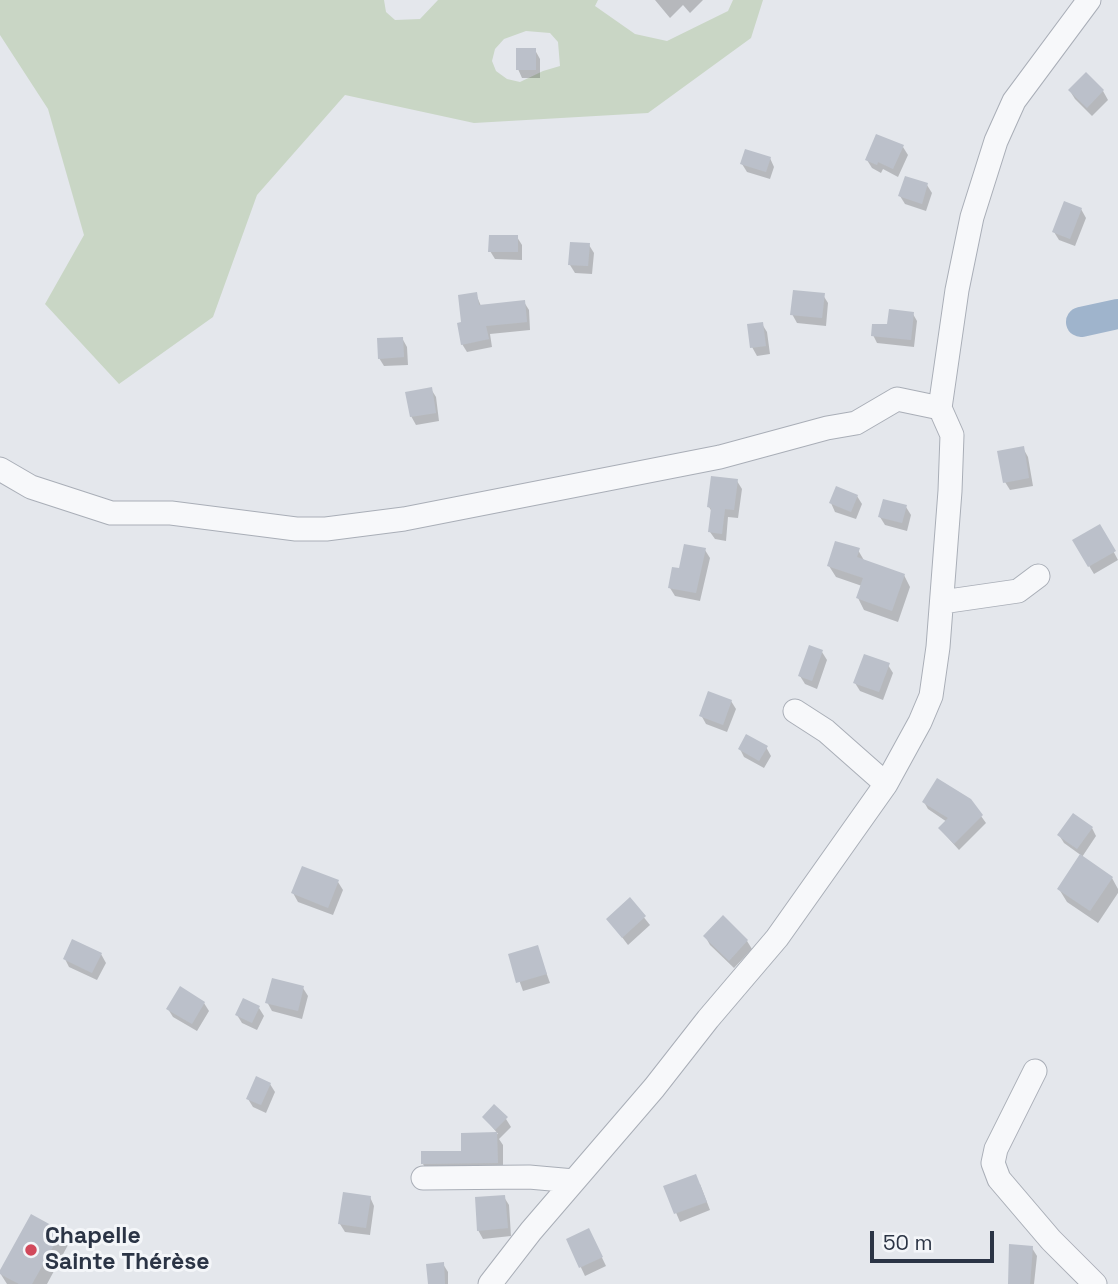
<!DOCTYPE html>
<html>
<head>
<meta charset="utf-8">
<style>
	body { margin:0 }
	#map { position:relative; width:1118px; height:1284px; overflow:hidden; background:#e4e7ec; font-family:"Space Grotesk",sans-serif }
	canvas { display:block }
	.scale { position:absolute; left:870px; top:1231px; width:124px; height:32px; box-sizing:border-box; border:4px solid #2b3445; border-top:0; padding-left:9px; font-size:21px; line-height:24px; white-space:nowrap; color:#2b3445; -webkit-text-stroke:5px #f4f6f9; paint-order:stroke }
</style>
</head>
<body>
<div id="map">
<canvas width="1118" height="1284"></canvas>
<div class="scale">50 m</div>
</div>
<script>
const ctx = document.querySelector('canvas').getContext('2d');
ctx.lineJoin = 'round';
function fill(path, color) {
  ctx.fillStyle = color;
  ctx.fill(path, 'evenodd');
}
function shape(rows) {
  const path = new Path2D();
  for (const r of rows) {
    path.moveTo(r[0], r[1]);
    for (let i = 2; i < r.length; i += 2) path.lineTo(r[i], r[i + 1]);
  }
  return path;
}
function stroke(path, color, width, dash) {
  ctx.strokeStyle = color;
  ctx.lineWidth = width;
  ctx.lineCap = dash ? 'butt' : 'round';
  ctx.setLineDash(dash || []);
  ctx.stroke(path);
}
function label(font, color, halo, rows, align = 'center') {
  ctx.font = font + ' "Space Grotesk",sans-serif';
  ctx.lineWidth = 6;
  ctx.setLineDash([]);
  ctx.textBaseline = 'middle';
  ctx.strokeStyle = halo;
  ctx.fillStyle = color;
  for (const [text, x, y, turn = 0] of rows) {
    ctx.save();
    ctx.translate(x, y);
    ctx.rotate((+turn || 0) * Math.PI / 180);
    ctx.textAlign = isNaN(turn) ? turn : align;
    if (halo) ctx.strokeText(text, 0, 0);
    ctx.fillText(text, 0, 0);
    ctx.restore();
  }
}
fill(shape([
	[0,0,384,0,386,12,395,20,420,19,438,0,598,0,595,6,635,34,667,41,728,11,733,0,763,0,751,38,648,113,474,123,345,95,257,195,213,317,119,384,45,304,84,235,48,109,0,35],
	[526,31,550,33,558,42,560,66,543,71,520,82,507,79,496,71,492,61,495,49,504,39]
]), '#c9d6c5');
fill(shape([
	[655,0,703,0,690,13,683,5,670,18],
	[535,50,540,59,540,78,522,78,518,69],
	[1086,75,1103,91,1108,100,1092,116,1075,99,1070,91],
	[903,147,908,155,898,177,883,169,881,173,872,168,867,160],
	[770,158,774,167,770,179,747,172,742,164],
	[927,185,932,193,926,211,905,204,900,196],
	[1081,209,1086,218,1075,246,1059,240,1054,232],
	[517,237,522,245,522,260,495,259,490,251],
	[589,245,594,253,592,274,575,273,570,265],
	[476,294,481,306,524,302,529,310,530,330,490,334,492,347,467,352,462,344,463,324],
	[823,295,828,303,826,326,797,323,792,314],
	[913,314,917,321,914,347,877,343,873,335],
	[762,324,767,332,770,354,757,356,752,347],
	[402,338,407,347,408,365,384,366,379,358],
	[431,389,436,397,439,421,416,425,411,416],
	[1023,448,1028,457,1033,486,1010,490,1005,482],
	[737,481,742,489,738,518,728,517,726,541,715,539,710,532,712,512,709,507],
	[857,496,862,504,856,519,835,512,831,503],
	[906,507,911,515,907,531,885,525,880,517],
	[1100,526,1118,560,1094,574,1074,541],
	[705,550,710,558,700,601,675,596,670,588,681,570],
	[858,550,865,562,904,575,910,587,898,622,864,610,858,598,862,586,836,577,829,566],
	[822,652,827,660,817,689,805,684,800,676],
	[888,665,893,673,883,700,860,691,855,683],
	[731,701,736,709,727,732,706,724,701,715],
	[766,747,771,756,764,768,744,757,740,749],
	[924,802,981,816,986,823,959,850,940,829,947,822,928,809],
	[1092,828,1096,836,1082,857,1112,878,1118,889,1118,893,1098,923,1067,902,1059,889,1082,856,1064,843,1059,835],
	[338,882,343,890,333,915,298,902,293,893],
	[630,900,650,925,628,945,608,919],
	[705,936,747,941,752,949,734,968,710,945],
	[537,947,550,983,523,991,510,955],
	[101,954,106,963,97,980,69,967,65,959],
	[303,988,308,996,302,1019,272,1011,267,1002],
	[204,1003,209,1011,197,1031,173,1017,168,1009],
	[259,1008,264,1016,257,1030,242,1023,237,1015],
	[270,1084,275,1092,266,1113,253,1107,248,1099],
	[484,1117,506,1119,511,1127,499,1139,503,1145,503,1175,430,1176,423,1164,463,1152,462,1135,498,1134],
	[700,1184,710,1210,680,1222,665,1187],
	[370,1197,374,1206,370,1235,345,1232,340,1224],
	[504,1197,509,1205,511,1236,483,1239,478,1230],
	[60,1232,68,1245,47,1284,7,1284,0,1273],
	[593,1239,606,1266,585,1276,568,1240],
	[1032,1248,1037,1256,1034,1284,1010,1284],
	[443,1264,448,1272,448,1284,430,1284]
]), '#0003');
stroke(shape([
	[1081,322,1118,314]
]), '#9fb4cc', 30);
fill(shape([
	[516,48,536,48,536,70,516,70],
	[1086,72,1104,90,1087,108,1068,90],
	[876,134,904,145,893,169,878,162,877,165,865,160],
	[745,149,771,157,766,172,740,164],
	[905,176,928,183,922,204,898,196],
	[1064,201,1082,208,1070,239,1052,232],
	[489,235,518,235,518,252,488,252],
	[570,242,590,243,588,266,568,265],
	[793,290,825,293,822,318,790,315],
	[477,292,479,305,525,300,527,322,486,326,489,339,461,345,457,323,461,322,458,295],
	[889,309,914,312,911,340,871,336,872,324,887,324],
	[763,322,766,346,750,348,747,324],
	[403,337,404,357,378,359,377,338],
	[432,387,436,413,410,417,405,392],
	[1024,446,1029,478,1003,483,997,451],
	[711,476,738,479,734,510,725,509,722,534,708,532,711,508,707,507],
	[836,486,858,495,851,512,829,503],
	[883,499,907,505,902,523,878,517],
	[1100,524,1116,551,1088,567,1072,540],
	[835,541,860,548,857,557,905,574,892,611,856,598,863,578,827,566],
	[684,544,706,548,696,593,668,588,672,567,679,568],
	[809,645,823,650,812,681,798,676],
	[864,654,890,663,879,692,853,683],
	[708,691,732,700,723,725,699,716],
	[746,734,768,746,759,761,738,749],
	[937,778,971,799,983,815,954,844,938,828,948,818,922,802],
	[1073,813,1093,827,1077,849,1057,835],
	[1080,854,1113,877,1090,911,1057,889],
	[302,866,339,880,328,908,291,893],
	[630,897,646,916,622,938,606,919],
	[723,915,748,940,729,961,703,936],
	[72,939,102,953,92,973,63,959],
	[538,945,547,974,516,983,508,954],
	[272,978,304,986,298,1011,265,1003],
	[180,986,205,1002,192,1024,166,1009],
	[243,998,260,1006,252,1023,235,1015],
	[256,1076,271,1083,261,1105,246,1099],
	[494,1104,508,1117,495,1130,482,1117],
	[497,1132,498,1163,421,1164,421,1151,461,1151,461,1133],
	[696,1174,707,1202,674,1214,663,1186],
	[343,1192,371,1196,366,1228,338,1224],
	[505,1195,508,1228,477,1231,475,1197],
	[31,1214,62,1231,32,1284,19,1284,0,1274,0,1270],
	[589,1228,603,1257,579,1268,566,1239],
	[1009,1244,1033,1246,1030,1284,1008,1284],
	[444,1262,445,1284,428,1284,426,1264]
]), '#bbc0ca');
const minor = shape([
	[0,469,31,487,111,513,171,513,296,529,326,529,404,519,720,457,827,428,856,423,897,399,940,408],
	[942,602,1018,591,1038,576],
	[795,711,826,731,886,784],
	[1035,1071,996,1149,993,1163,999,1179,1051,1240,1095,1284],
	[423,1178,529,1177,574,1181],
	[490,1284,531,1231,654,1088,708,1019,777,938,886,784,920,722,931,696,938,647,950,491,952,435,940,408,957,290,972,217,996,141,1014,101,1089,0]
]);
stroke(minor, '#a9aeb7', 25);
stroke(minor, '#f7f8fa', 23);
for (const [x, y, r, color] of [
	[31,1250,7,"#d1495b"]
]) {
  const dot = new Path2D();
  dot.arc(x, y, r, 0, 2 * Math.PI);
  ctx.fillStyle = color;
  ctx.fill(dot);
  stroke(dot, '#f4f6f9', 2.5);
}
label('bold 23px', '#2b3445', '#f4f6f9', [
	["Chapelle",45,1237],
	["Sainte Thérèse",45,1263]
], 'left');
</script>
</body>
</html>
